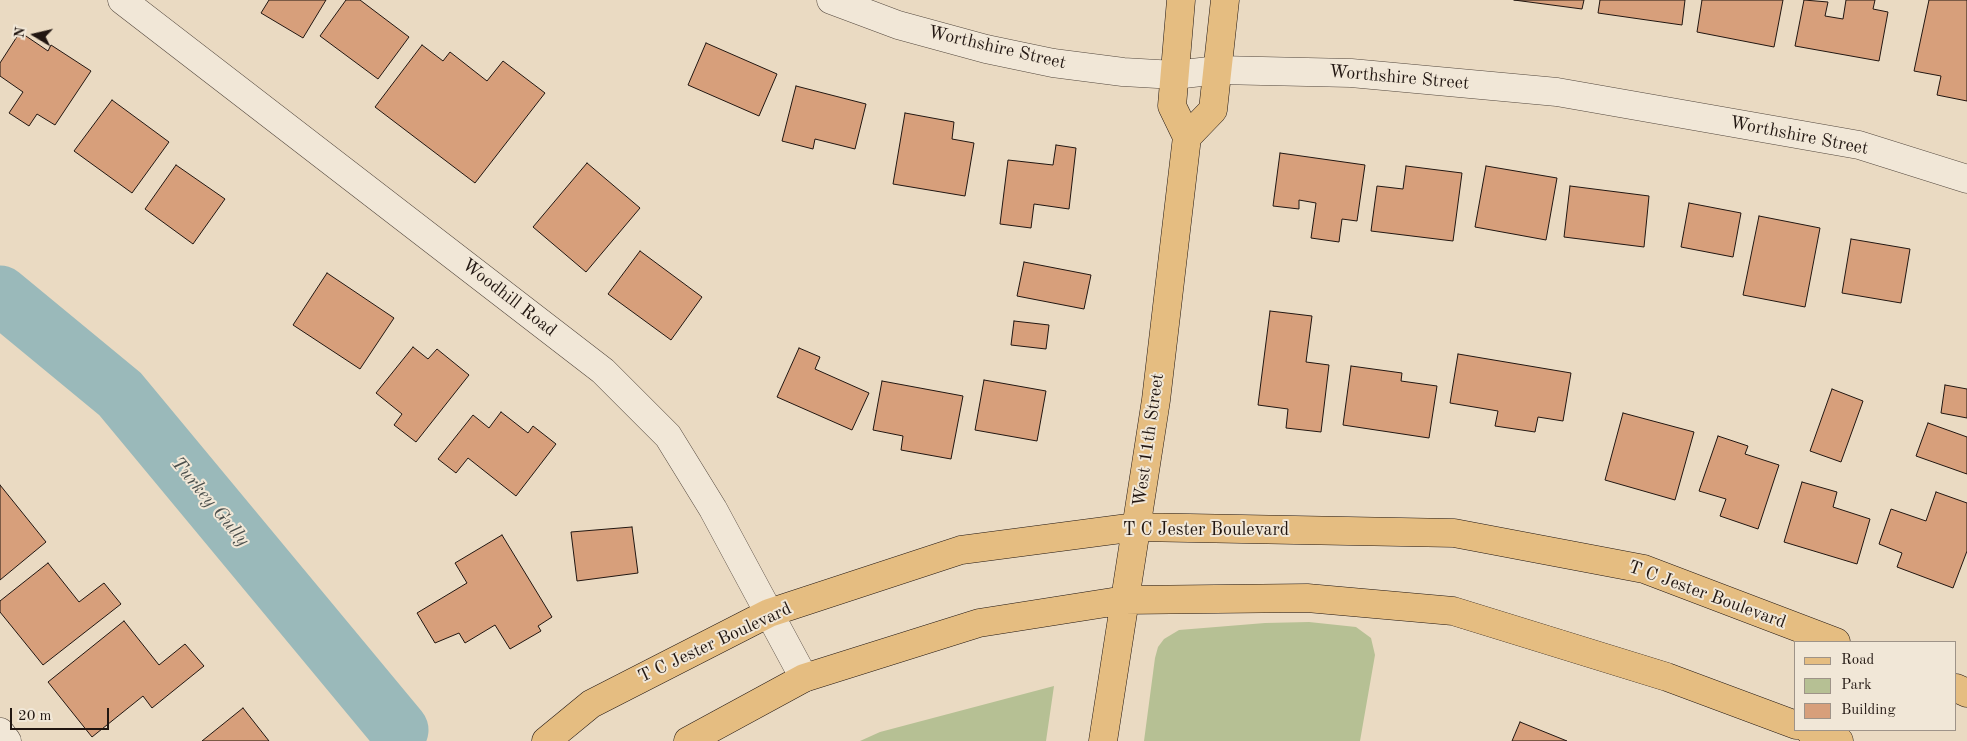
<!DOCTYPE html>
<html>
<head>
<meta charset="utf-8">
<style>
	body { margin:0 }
	#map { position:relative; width:1967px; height:741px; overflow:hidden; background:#eadac2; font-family:"Old Standard TT",serif }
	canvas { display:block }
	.legend { position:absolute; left:1794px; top:641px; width:162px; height:90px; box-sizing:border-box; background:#f1e7d7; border:1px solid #9e9388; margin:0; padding:6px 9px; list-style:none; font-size:15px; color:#211611 }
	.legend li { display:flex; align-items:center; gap:10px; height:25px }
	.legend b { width:25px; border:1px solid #9e9388 }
	.north { position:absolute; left:10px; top:10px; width:50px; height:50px; -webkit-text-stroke:4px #f1e7d7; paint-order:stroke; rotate:279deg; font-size:14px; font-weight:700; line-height:20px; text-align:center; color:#211611 }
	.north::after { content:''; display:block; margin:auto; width:18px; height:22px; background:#211611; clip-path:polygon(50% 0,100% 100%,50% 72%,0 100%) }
	.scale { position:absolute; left:10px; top:708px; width:99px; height:22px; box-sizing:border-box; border:2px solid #211611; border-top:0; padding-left:6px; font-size:15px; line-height:18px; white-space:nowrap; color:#211611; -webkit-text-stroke:4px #f1e7d7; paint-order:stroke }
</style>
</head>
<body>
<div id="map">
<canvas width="1967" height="741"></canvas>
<ul class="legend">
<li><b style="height:6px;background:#e5bd81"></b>Road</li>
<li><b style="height:14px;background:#b6c094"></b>Park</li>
<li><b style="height:14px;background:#d79f7b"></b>Building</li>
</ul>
<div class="north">N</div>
<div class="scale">20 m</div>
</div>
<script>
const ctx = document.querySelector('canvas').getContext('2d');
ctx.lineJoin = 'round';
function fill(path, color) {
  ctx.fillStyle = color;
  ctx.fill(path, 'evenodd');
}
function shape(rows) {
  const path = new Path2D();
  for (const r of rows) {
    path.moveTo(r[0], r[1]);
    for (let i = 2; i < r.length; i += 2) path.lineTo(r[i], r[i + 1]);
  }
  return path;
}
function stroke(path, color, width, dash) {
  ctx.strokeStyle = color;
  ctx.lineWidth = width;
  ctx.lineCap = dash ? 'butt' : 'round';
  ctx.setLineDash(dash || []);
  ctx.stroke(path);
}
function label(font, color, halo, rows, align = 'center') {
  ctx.font = font + ' "Old Standard TT",serif';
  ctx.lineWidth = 4;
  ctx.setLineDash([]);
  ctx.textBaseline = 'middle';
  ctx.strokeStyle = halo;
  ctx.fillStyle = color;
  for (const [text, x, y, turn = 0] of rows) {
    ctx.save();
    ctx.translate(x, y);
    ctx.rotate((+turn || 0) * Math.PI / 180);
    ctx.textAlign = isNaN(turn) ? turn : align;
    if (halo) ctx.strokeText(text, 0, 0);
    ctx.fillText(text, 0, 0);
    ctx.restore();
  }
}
fill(shape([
	[1309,622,1356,627,1371,638,1375,655,1360,741,1144,741,1155,658,1158,647,1164,639,1179,630,1265,623],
	[1054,686,1046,741,860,741,880,732]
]), '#b6c094');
stroke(shape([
	[0,295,120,394,399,730]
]), '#9ab9ba', 59);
const building = shape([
	[269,0,326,0,303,38,261,13,269,0],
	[346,0,360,0,409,37,378,79,320,36,346,0],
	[1514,0,1584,0,1582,9,1514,0],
	[1600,0,1685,0,1682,25,1598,13,1600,0],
	[1702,0,1783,0,1774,47,1697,32,1702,0],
	[1804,0,1828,2,1825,16,1843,19,1846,0,1875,0,1873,9,1888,12,1879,61,1795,46,1804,0],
	[1929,0,1967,0,1967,101,1937,95,1941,76,1914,71,1929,0],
	[20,32,48,51,51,45,91,71,55,125,37,114,29,126,9,113,23,92,0,76,0,63,20,32],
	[706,43,777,74,759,116,688,85,706,43],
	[422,45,443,61,450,52,487,81,503,61,545,93,475,183,375,107,422,45],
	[796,86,866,104,855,149,815,139,813,149,782,141,796,86],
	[112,100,169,142,132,193,74,151,112,100],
	[905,113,954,122,952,139,974,143,965,196,893,184,905,113],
	[1056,145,1076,148,1069,209,1034,204,1031,228,1000,224,1008,160,1053,165,1056,145],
	[1280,153,1365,165,1357,221,1342,219,1339,242,1311,238,1316,203,1299,200,1299,209,1273,206,1280,153],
	[587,163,640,208,586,272,533,227,587,163],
	[176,165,225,199,193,244,145,209,176,165],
	[1406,166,1462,173,1453,241,1371,231,1377,186,1403,189,1406,166],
	[1486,166,1557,178,1546,240,1475,227,1486,166],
	[1570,186,1649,196,1644,247,1564,237,1570,186],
	[1689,203,1741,213,1733,257,1681,247,1689,203],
	[1759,216,1820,228,1805,307,1743,295,1759,216],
	[1851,239,1910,249,1901,303,1842,293,1851,239],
	[640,251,702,297,671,340,608,294,640,251],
	[1024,262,1091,275,1084,309,1017,296,1024,262],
	[327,273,394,318,360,369,293,325,327,273],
	[1270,311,1312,316,1306,362,1329,365,1321,432,1286,428,1288,409,1258,405,1270,311],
	[1014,321,1049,325,1046,349,1011,345,1014,321],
	[413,347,428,359,437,349,469,375,416,442,394,425,402,414,376,393,413,347],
	[799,348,820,357,815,369,869,393,852,430,777,397,799,348],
	[1458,354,1571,373,1563,421,1538,417,1535,432,1495,426,1498,411,1450,403,1458,354],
	[1351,366,1402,373,1401,381,1437,386,1429,438,1343,425,1351,366],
	[984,380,1046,391,1037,441,975,430,984,380],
	[882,381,963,396,951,459,901,450,903,436,873,430,882,381],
	[1945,385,1967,389,1967,418,1941,413,1945,385],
	[1832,389,1863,401,1841,462,1810,451,1832,389],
	[501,412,528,433,533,426,556,444,516,496,468,458,456,473,438,459,473,415,489,428,501,412],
	[1623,413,1694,432,1675,500,1605,480,1623,413],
	[1928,423,1967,437,1967,474,1916,456,1928,423],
	[1718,436,1748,446,1745,454,1779,465,1758,529,1720,516,1726,499,1699,491,1718,436],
	[1802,482,1837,492,1833,507,1870,519,1857,564,1784,542,1802,482],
	[0,485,46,542,0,580,0,485],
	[1936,492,1967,503,1967,551,1953,588,1897,567,1902,553,1879,544,1891,509,1926,521,1936,492],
	[632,527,638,573,577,581,571,532,632,527],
	[502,535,552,617,538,626,541,631,510,649,495,625,465,643,459,633,435,643,417,613,467,583,455,563,502,535],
	[48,563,79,602,104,583,121,604,43,665,0,612,0,601,48,563],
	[124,621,159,665,185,644,204,666,152,708,143,696,92,737,48,682,124,621],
	[243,708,269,741,202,741,243,708],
	[1520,722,1567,741,1512,741,1520,722]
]);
fill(building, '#d79f7b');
stroke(building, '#211611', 1);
const minor = shape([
	[122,0,603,371,668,436,713,509,804,678],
	[831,0,898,25,986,49,1053,63,1123,72,1175,75,1218,70,1351,73,1557,92,1859,145,1967,179],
	[0,732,7,741]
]);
const major = shape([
	[1187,137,1213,110,1225,0],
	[1956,688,1967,693],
	[1809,730,1839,741],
	[546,741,591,704,769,613,961,550,1136,527,1454,533,1644,569,1836,642],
	[688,741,804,678,979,623,1125,600,1307,598,1453,611,1667,677,1796,725],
	[1103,741,1156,400,1187,137,1172,106,1181,0]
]);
stroke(minor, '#53473d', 29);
stroke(major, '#211611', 29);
stroke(minor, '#f1e7d7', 28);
stroke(major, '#e5bd81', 28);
label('18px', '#211611', '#f1e7d7', [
	["Worthshire Street",997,48,13],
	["Worthshire Street",1399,78,5],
	["Worthshire Street",1799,136,11],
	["Woodhill Road",509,298,38],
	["West 11th Street",1149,440,-82],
	["T C Jester Boulevard",1206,530],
	["T C Jester Boulevard",1707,595,20],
	["T C Jester Boulevard",715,643,-25]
]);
label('italic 19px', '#4b4f4c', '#f1e7d7', [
	["Turkey Gully",210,502,50]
]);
</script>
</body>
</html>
